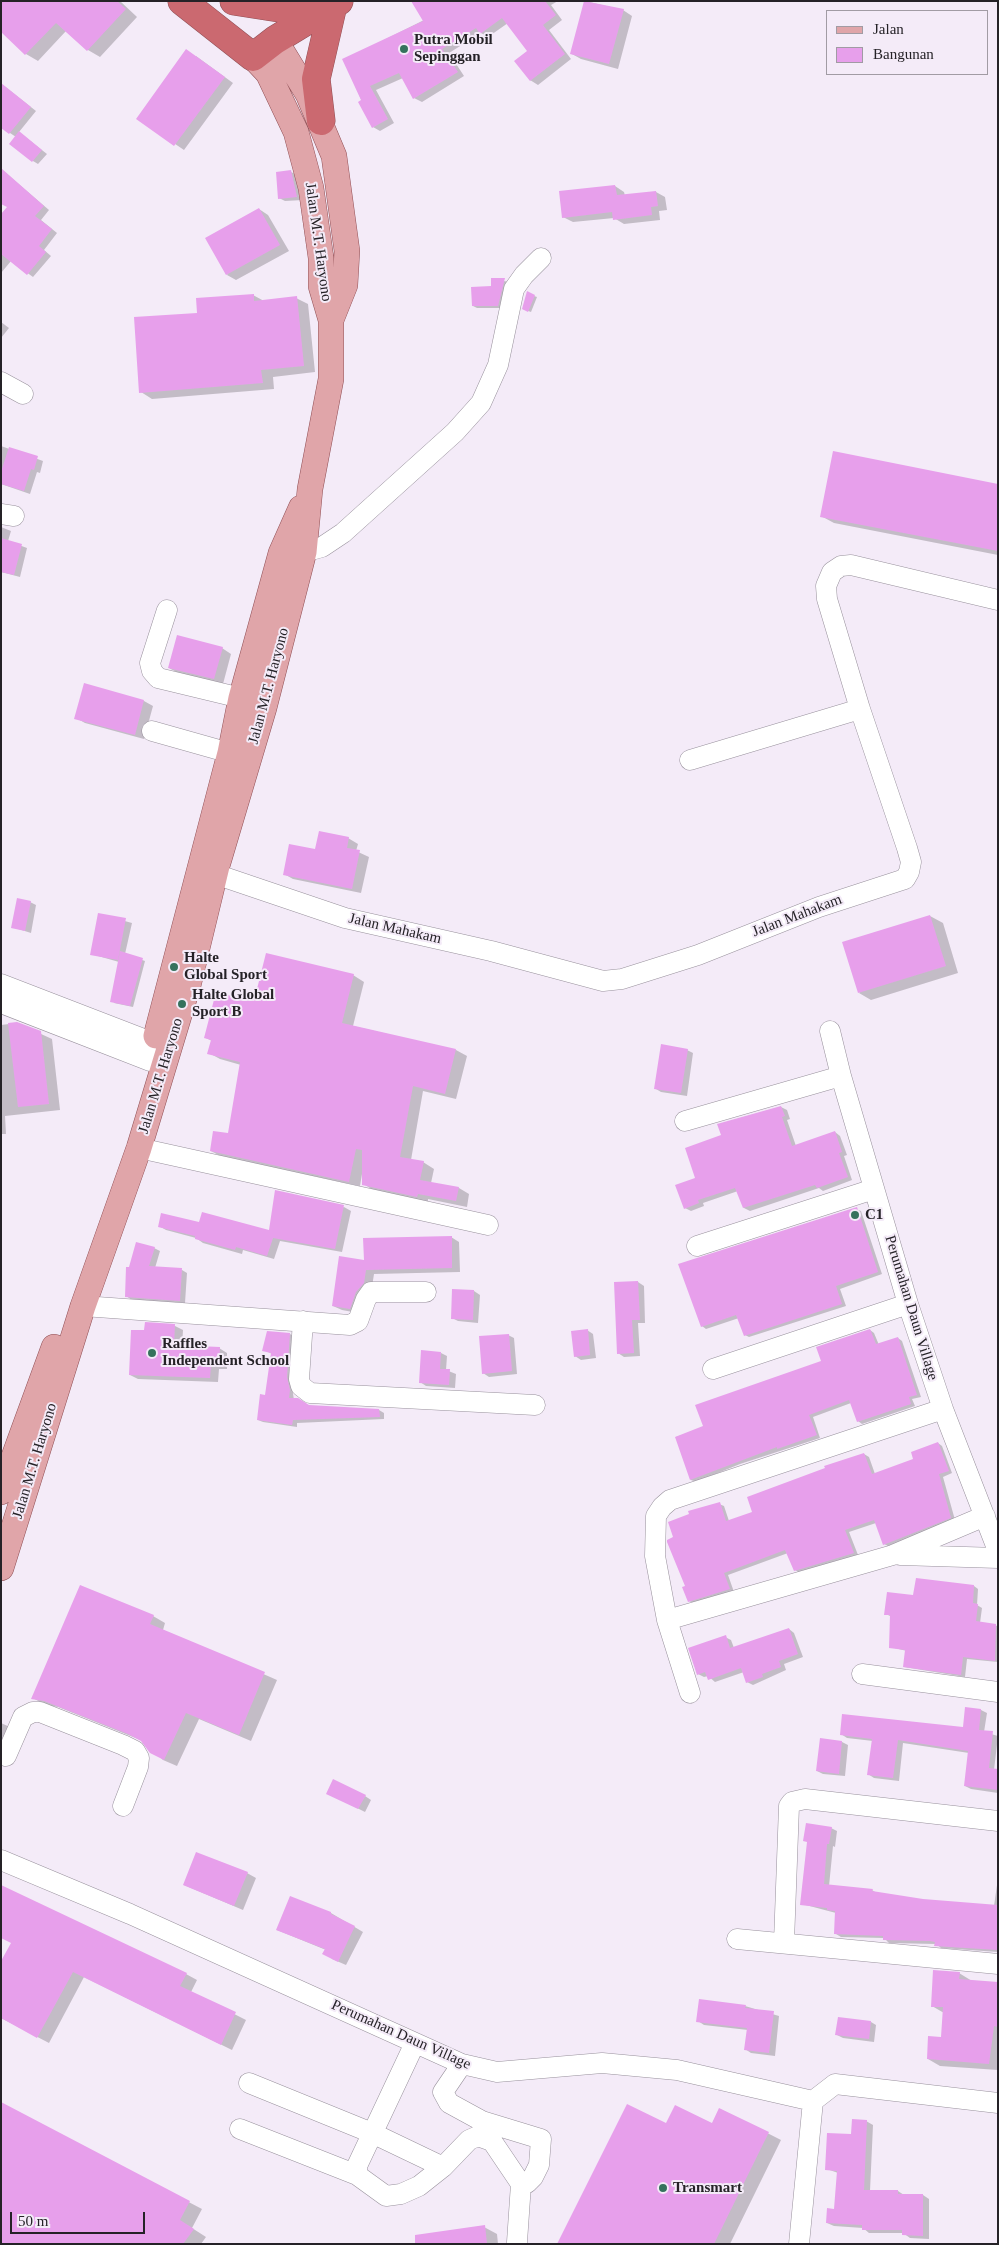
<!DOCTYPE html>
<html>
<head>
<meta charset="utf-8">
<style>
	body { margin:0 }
	#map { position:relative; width:999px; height:2245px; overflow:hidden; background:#f4ebf8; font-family:"Times New Roman",serif }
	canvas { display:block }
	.frame { position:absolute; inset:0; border:2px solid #252227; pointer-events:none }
	.legend { position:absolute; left:826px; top:10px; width:162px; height:65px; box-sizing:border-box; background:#f4ebf8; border:1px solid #a19ba4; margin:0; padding:6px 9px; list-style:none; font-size:15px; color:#252227 }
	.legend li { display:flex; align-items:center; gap:10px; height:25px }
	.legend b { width:25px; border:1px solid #a19ba4 }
	.scale { position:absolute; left:10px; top:2212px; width:135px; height:22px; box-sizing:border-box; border:2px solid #252227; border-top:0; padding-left:6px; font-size:15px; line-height:18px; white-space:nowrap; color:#252227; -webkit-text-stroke:4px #f4ebf8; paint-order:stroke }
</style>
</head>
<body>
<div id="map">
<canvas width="999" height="2245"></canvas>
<div class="frame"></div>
<ul class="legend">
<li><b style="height:6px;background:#e0a5a9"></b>Jalan</li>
<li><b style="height:14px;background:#e79feb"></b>Bangunan</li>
</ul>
<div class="scale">50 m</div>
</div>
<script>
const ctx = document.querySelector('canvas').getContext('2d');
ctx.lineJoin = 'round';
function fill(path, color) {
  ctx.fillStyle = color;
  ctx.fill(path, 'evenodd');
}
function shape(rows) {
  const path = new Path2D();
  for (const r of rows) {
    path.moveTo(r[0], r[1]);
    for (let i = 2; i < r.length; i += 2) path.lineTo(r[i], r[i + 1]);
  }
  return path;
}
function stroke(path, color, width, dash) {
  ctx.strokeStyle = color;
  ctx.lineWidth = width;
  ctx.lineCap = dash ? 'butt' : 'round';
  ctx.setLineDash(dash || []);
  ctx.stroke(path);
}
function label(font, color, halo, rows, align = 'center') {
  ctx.font = font + ' "Times New Roman",serif';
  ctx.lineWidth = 4;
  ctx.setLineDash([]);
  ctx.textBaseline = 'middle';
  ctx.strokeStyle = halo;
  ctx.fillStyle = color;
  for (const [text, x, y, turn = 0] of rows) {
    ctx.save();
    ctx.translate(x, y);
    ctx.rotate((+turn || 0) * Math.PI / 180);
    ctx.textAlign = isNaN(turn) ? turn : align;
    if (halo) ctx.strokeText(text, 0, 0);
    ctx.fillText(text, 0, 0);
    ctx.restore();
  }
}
fill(shape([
	[1,1,120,1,137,17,100,57,88,50,66,31,38,61,26,54],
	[462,1,558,1,551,5,562,20,549,30,571,59,538,85,530,80,529,51,508,23,488,37,481,33,449,53,464,76,422,102,414,98,403,78,376,90,394,123,380,131,373,127,344,60],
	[585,1,623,10,632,16,618,69,581,59,572,54],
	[196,56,233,83,184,150,138,119],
	[3,85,36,111,19,132,47,154,38,164,33,161,16,137,10,133],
	[291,172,297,175,303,200,285,201,279,198],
	[7,174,49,210,41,220,57,233,44,250,51,256,33,277,11,261,1,273,1,216,9,207],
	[615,186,624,192,625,196,656,192,665,197,667,210,659,211,660,220,624,224,614,218,573,222,563,217],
	[259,209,268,215,289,251,236,280,227,275],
	[493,279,509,282,503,308,477,308,473,306,493,287],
	[253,295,264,301,296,298,308,304,315,372,273,377,274,389,152,399,141,392,198,314],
	[534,296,537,297,531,312,523,309],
	[1,322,9,328,1,338],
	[1,446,43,461,40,473,37,472,30,494,1,484],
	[998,485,998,555,834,523,821,516],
	[1,527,11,531,8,541,27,548,20,577,1,572],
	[222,648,231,654,223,684,178,673,169,668],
	[85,685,144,701,153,706,144,739,85,723,76,718],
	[348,838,358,844,356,851,369,857,361,893,293,879,284,874,316,850],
	[30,902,36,905,31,933,12,927],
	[99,914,132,923,125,954,145,961,133,1007,114,1003,119,962,91,954],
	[930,916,943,923,958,973,871,1000,859,993],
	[353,975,364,982,353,1026,456,1050,467,1056,456,1099,423,1091,411,1160,423,1162,434,1169,431,1183,459,1188,469,1194,467,1207,428,1199,428,1202,374,1191,364,1184,362,1174,360,1186,222,1157,211,1151,229,1134,241,1065,220,1059,209,1053,212,1041,206,1038,255,1003],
	[17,1023,52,1039,60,1110,5,1116,6,1134,1,1134,1,1025],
	[687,1050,693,1053,687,1096,661,1092,656,1089],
	[781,1107,787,1110,790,1119,787,1120,796,1146,835,1132,840,1136,847,1155,844,1156,852,1180,823,1191,819,1188,750,1211,744,1208,738,1191,703,1203,704,1206,691,1211,685,1208,697,1178,723,1136],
	[344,1207,351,1211,342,1252,280,1241,274,1259,243,1250,242,1254,203,1243,196,1238,166,1230,159,1226,270,1231],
	[856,1209,861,1211,882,1274,840,1289,846,1306,749,1337,745,1335,739,1318,706,1329,702,1326],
	[451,1237,459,1242,460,1272,374,1274,372,1287,358,1313,342,1310,333,1306,365,1261],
	[154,1248,160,1251,155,1268,182,1270,187,1273,185,1303,132,1300,126,1296,130,1268],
	[638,1282,644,1286,645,1323,638,1323,640,1356,624,1357,618,1353],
	[474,1291,480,1295,478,1323,458,1321,452,1318],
	[146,1324,175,1326,183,1330,182,1347,219,1348,227,1353,227,1369,219,1369,218,1382,138,1379,130,1375,146,1332],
	[587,1330,593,1334,596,1358,581,1360,575,1356],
	[870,1330,874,1333,879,1345,898,1338,902,1341,921,1397,912,1399,915,1406,862,1424,858,1421,851,1403,813,1417,820,1438,740,1464,696,1482,691,1480,676,1437,705,1427,822,1362],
	[290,1334,295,1337,291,1381,294,1400,309,1406,379,1410,384,1413,384,1419,297,1423,297,1427,263,1422,258,1420,266,1396,272,1354,264,1350],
	[508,1335,514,1338,517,1374,489,1377,483,1373],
	[441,1353,447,1356,446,1370,456,1374,455,1388,426,1386,420,1382],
	[938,1443,942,1446,952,1473,943,1477,955,1520,888,1546,884,1544,876,1523,849,1532,858,1555,800,1573,795,1570,788,1553,728,1575,734,1592,693,1603,689,1601,686,1586,719,1504,724,1506,729,1521,754,1512,864,1454,869,1457,875,1474,915,1459],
	[917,1580,974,1586,978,1589,977,1605,982,1608,980,1623,998,1626,998,1662,967,1659,965,1677,904,1667,907,1651,890,1647,890,1616,886,1614,914,1596],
	[153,1616,165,1623,163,1630,277,1680,251,1741,199,1719,177,1766,163,1760,143,1741,58,1707,45,1705,33,1698],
	[789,1629,794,1633,803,1657,784,1664,786,1670,753,1685,747,1682,744,1672,715,1682,708,1676,704,1677,698,1674,725,1637,731,1640,734,1648],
	[966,1708,981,1710,987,1713,984,1732,998,1736,994,1770,998,1770,998,1793,971,1789,965,1786,969,1753,903,1743,899,1781,874,1778,868,1774,873,1741,847,1738,841,1734,964,1728],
	[1,1723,12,1728,1,1745],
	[821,1740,842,1742,848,1745,845,1776,823,1774,817,1771],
	[333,1796,365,1796,371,1800,365,1812],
	[831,1828,837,1831,835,1847,833,1846,829,1886,872,1890,878,1894,923,1900,994,1906,998,1878,998,1952,941,1948,936,1944,889,1943,884,1938,841,1937,836,1934,836,1913,802,1904],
	[247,1873,256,1878,243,1910,184,1885],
	[331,1913,363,1932,346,1965,332,1959,326,1950,277,1930],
	[12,1943,186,1974,197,1980,191,1992,246,2020,232,2050,84,1977,49,2043,1,2018],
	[959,1973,972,1981,998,1983,998,2070,940,2066,928,2059,942,2038,944,2013,932,2006],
	[745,2006,779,2016,775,2056,751,2053,745,2049,748,2030,704,2025,698,2021],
	[871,2022,876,2025,874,2042,843,2038,837,2035],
	[1,2104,202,2209,192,2228,206,2237,201,2244,1,2244],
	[720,2109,781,2140,730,2244,559,2244,666,2125,712,2124],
	[866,2121,873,2125,870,2191,898,2191,904,2195,923,2195,929,2199,929,2239,910,2238,903,2233,869,2233,863,2228,834,2226,827,2223,836,2210,838,2173,827,2169,852,2135],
	[484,2227,497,2234,498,2244,431,2244]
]), '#0003');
fill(shape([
	[1,1,117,1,126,9,87,51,56,23,25,55,1,32],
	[411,1,545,1,556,15,543,25,565,54,530,81,514,61,527,51,502,18,480,34,476,28,442,49,458,72,413,99,399,73,370,86,388,119,372,128,358,102,361,100,342,59,423,21],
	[584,1,624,9,609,64,570,54],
	[186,49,225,77,174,146,136,119],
	[1,83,31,107,9,134,1,128],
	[19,131,42,150,32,162,9,144],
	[1,168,44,206,35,216,52,229,39,246,46,252,27,275,1,254,1,214,7,207,1,204],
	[291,170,297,197,278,199,276,172],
	[615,185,617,195,656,191,658,206,651,207,652,215,613,220,612,212,562,218,559,191],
	[259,208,280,245,226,275,205,238],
	[491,278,505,278,498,306,472,306,471,287,491,286],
	[527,291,535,295,528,312,522,309],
	[254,294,254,301,297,296,304,366,261,370,263,383,139,393,134,317,197,313,196,298],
	[9,447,38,456,34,470,31,469,24,491,1,484,1,472],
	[833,451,998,484,998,551,820,517],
	[1,538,22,544,14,575,1,572],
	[177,635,223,647,214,679,168,668],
	[84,683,144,700,135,735,74,719],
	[319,831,349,837,347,848,360,850,352,889,283,875,289,844,315,849],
	[17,898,31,901,25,931,11,928],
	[98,913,126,918,118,960,90,955],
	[930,915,946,966,858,993,842,942],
	[120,951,143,958,130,1006,110,1002],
	[266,953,354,974,342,1023,456,1049,445,1094,413,1086,400,1157,424,1161,420,1180,459,1187,456,1201,418,1194,417,1197,362,1185,362,1150,356,1149,349,1182,210,1151,213,1131,228,1133,240,1062,207,1054,211,1040,204,1038,216,992,254,1001],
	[17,1022,41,1031,49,1104,18,1107,8,1023],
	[661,1044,688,1049,681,1093,654,1089],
	[781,1106,785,1116,782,1117,792,1146,835,1131,842,1152,839,1153,848,1177,817,1188,815,1185,743,1208,735,1188,698,1200,699,1203,684,1209,675,1185,695,1178,685,1148,721,1135,717,1124],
	[275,1190,344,1205,335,1249,273,1238,267,1256,236,1247,235,1250,195,1239,195,1236,158,1227,161,1213,199,1222,202,1212,269,1230],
	[857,1207,878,1272,836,1286,842,1304,744,1336,736,1315,701,1327,678,1264],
	[452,1236,452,1268,366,1270,364,1283,356,1292,350,1309,332,1306,339,1256,364,1260,363,1238],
	[136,1242,155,1247,149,1266,182,1268,180,1301,125,1297,126,1267,129,1267],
	[638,1281,640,1320,632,1320,634,1353,617,1354,614,1282],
	[452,1289,474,1290,473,1320,451,1319],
	[145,1322,175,1324,174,1345,220,1347,219,1365,211,1365,210,1378,129,1375,131,1330,144,1330],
	[588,1329,590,1355,574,1357,571,1331],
	[870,1329,876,1344,898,1337,917,1395,909,1397,911,1404,857,1422,849,1400,809,1415,817,1435,777,1449,777,1447,690,1480,675,1437,703,1426,695,1405,821,1361,816,1347],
	[267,1331,290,1333,287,1377,290,1390,289,1398,298,1398,309,1405,379,1409,380,1417,293,1420,292,1425,257,1420,260,1394,265,1395,271,1353,262,1351],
	[509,1334,512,1371,482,1374,479,1336],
	[421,1350,441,1352,440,1369,450,1369,449,1385,419,1383],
	[938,1442,949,1471,939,1474,951,1518,883,1545,874,1520,845,1530,854,1553,794,1571,785,1550,724,1573,730,1589,688,1602,682,1587,685,1586,667,1542,667,1540,673,1537,668,1522,689,1514,688,1511,720,1502,726,1521,752,1512,747,1497,825,1468,824,1466,864,1453,872,1474,913,1459,911,1452],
	[916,1578,974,1585,973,1603,978,1604,976,1621,996,1624,995,1661,963,1657,961,1675,903,1667,905,1650,889,1648,890,1615,884,1615,887,1592,913,1595],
	[80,1585,154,1615,150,1624,265,1672,239,1735,186,1713,164,1760,150,1753,141,1741,128,1734,44,1701,31,1699],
	[789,1628,798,1654,779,1661,781,1667,762,1674,763,1677,746,1683,741,1668,708,1680,705,1672,697,1675,688,1648,726,1635,730,1648],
	[965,1707,981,1709,979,1730,993,1731,989,1768,998,1769,998,1790,964,1786,968,1751,898,1740,893,1778,867,1775,872,1739,840,1735,842,1714,963,1727],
	[820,1738,842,1741,839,1774,816,1771],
	[333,1779,366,1795,358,1809,326,1794],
	[806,1823,832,1827,829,1844,827,1844,824,1884,873,1889,872,1891,923,1899,998,1905,998,1950,934,1946,935,1942,930,1941,883,1940,883,1936,834,1934,835,1911,827,1910,827,1908,800,1905,807,1842,803,1841],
	[196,1852,248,1872,234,1906,183,1885],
	[1,1885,187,1973,180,1986,236,2012,221,2045,73,1972,37,2038,1,2018,1,1961,11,1943,1,1938],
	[290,1896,331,1912,331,1914,355,1926,338,1962,322,1954,325,1949,276,1930],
	[933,1970,960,1972,959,1979,998,1982,998,2027,994,2026,989,2064,927,2059,928,2036,941,2037,943,2007,931,2007],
	[699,1999,746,2005,745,2008,774,2011,769,2053,744,2050,747,2028,696,2022],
	[838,2017,871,2021,869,2039,835,2035],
	[1,2102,190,2201,180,2220,194,2229,183,2244,1,2244],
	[627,2104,666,2123,675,2105,712,2123,719,2108,769,2132,714,2244,557,2244],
	[852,2119,867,2120,864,2190,898,2190,898,2194,923,2194,923,2236,902,2235,902,2230,862,2230,862,2225,826,2223,827,2208,834,2209,837,2171,825,2170,827,2133,851,2134],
	[485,2225,487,2244,415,2244,415,2235]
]), '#e79feb');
const minor = shape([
	[1,382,23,394],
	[1,514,14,516],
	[304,552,322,547,343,533,455,432,481,403,498,365,514,289,524,275,541,258],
	[167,610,150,663,152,671,158,678,241,698],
	[152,731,230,753],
	[690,760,860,709],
	[215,874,345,918,491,951,603,981,622,979,698,955,819,907,905,879,909,872,911,862,907,848,860,709,827,599,826,586,832,572,841,566,851,565,998,600],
	[1,984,154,1043],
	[1,1003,150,1061],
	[830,1031,841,1076,908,1304,943,1409,998,1551],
	[685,1121,841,1076],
	[139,1148,488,1225],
	[697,1246,874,1189],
	[83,1306,350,1325,358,1321,366,1299,371,1292,426,1292],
	[303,1321,299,1379,301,1386,310,1393,535,1405],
	[713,1369,908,1304],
	[900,1555,998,1558],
	[667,1620,893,1555,985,1516],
	[862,1674,998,1692],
	[690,1693,667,1620,655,1556,656,1516,662,1507,670,1500,943,1409],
	[6,1756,23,1717,33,1712,40,1712,123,1745,135,1751,139,1758,138,1767,123,1806],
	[1,1860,130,1914,462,2064,497,2072,602,2063,677,2070,813,2101,835,2084,998,2103],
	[737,1939,998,1964],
	[784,1942,789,1806,792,1802,805,1799,998,1821],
	[415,2043,357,2166,357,2175,386,2196,401,2194,419,2186,443,2167,469,2140,478,2136,492,2141,521,2184],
	[462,2064,443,2092,449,2103,482,2121,541,2139,539,2165,533,2177,527,2183,521,2184],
	[249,2083,372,2133,443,2167],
	[240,2129,357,2175],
	[517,2242,521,2184],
	[799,2244,813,2101]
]);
const major = shape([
	[275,40,308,94,334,156,347,251,345,285,331,320],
	[156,1036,230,753,241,698,281,553,301,508],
	[1,1492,54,1347],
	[1,1568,83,1306,139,1148,188,986,217,866,264,708,304,552,310,489,331,379,331,320,321,286,321,258,311,188,296,132,268,73,253,57]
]);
const highway = shape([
	[182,1,253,57,275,40,339,1],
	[234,1,279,8,329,5],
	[321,121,316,79,333,5]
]);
stroke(minor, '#98919c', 21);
stroke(major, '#915056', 26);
stroke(highway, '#915056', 29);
stroke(minor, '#fff', 20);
stroke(major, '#e0a5a9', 25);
stroke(highway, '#cb6970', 28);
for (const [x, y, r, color] of [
	[404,49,5,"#35725d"],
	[174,967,5,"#35725d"],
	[182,1004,5,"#35725d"],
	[855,1215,5,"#35725d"],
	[152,1353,5,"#35725d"],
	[663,2188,5,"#35725d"]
]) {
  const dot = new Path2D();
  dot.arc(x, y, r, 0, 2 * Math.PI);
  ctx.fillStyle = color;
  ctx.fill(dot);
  stroke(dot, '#f4ebf8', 2);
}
label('bold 15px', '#252227', '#f4ebf8', [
	["Putra Mobil",414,40],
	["Sepinggan",414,57],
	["Halte",184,958],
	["Global Sport",184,975],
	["Halte Global",192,995],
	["Sport B",192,1012],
	["C1",865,1215],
	["Raffles",162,1344],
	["Independent School",162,1361],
	["Transmart",673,2188]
], 'left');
label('15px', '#252227', '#f4ebf8', [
	["Jalan M.T. Haryono",318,242,82],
	["Jalan M.T. Haryono",269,686,-75],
	["Jalan Mahakam",797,916,-21],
	["Jalan Mahakam",395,929,13],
	["Jalan M.T. Haryono",161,1076,-73],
	["Perumahan Daun Village",911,1308,73],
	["Jalan M.T. Haryono",35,1461,-73],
	["Perumahan Daun Village",401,2035,24]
]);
</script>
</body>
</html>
